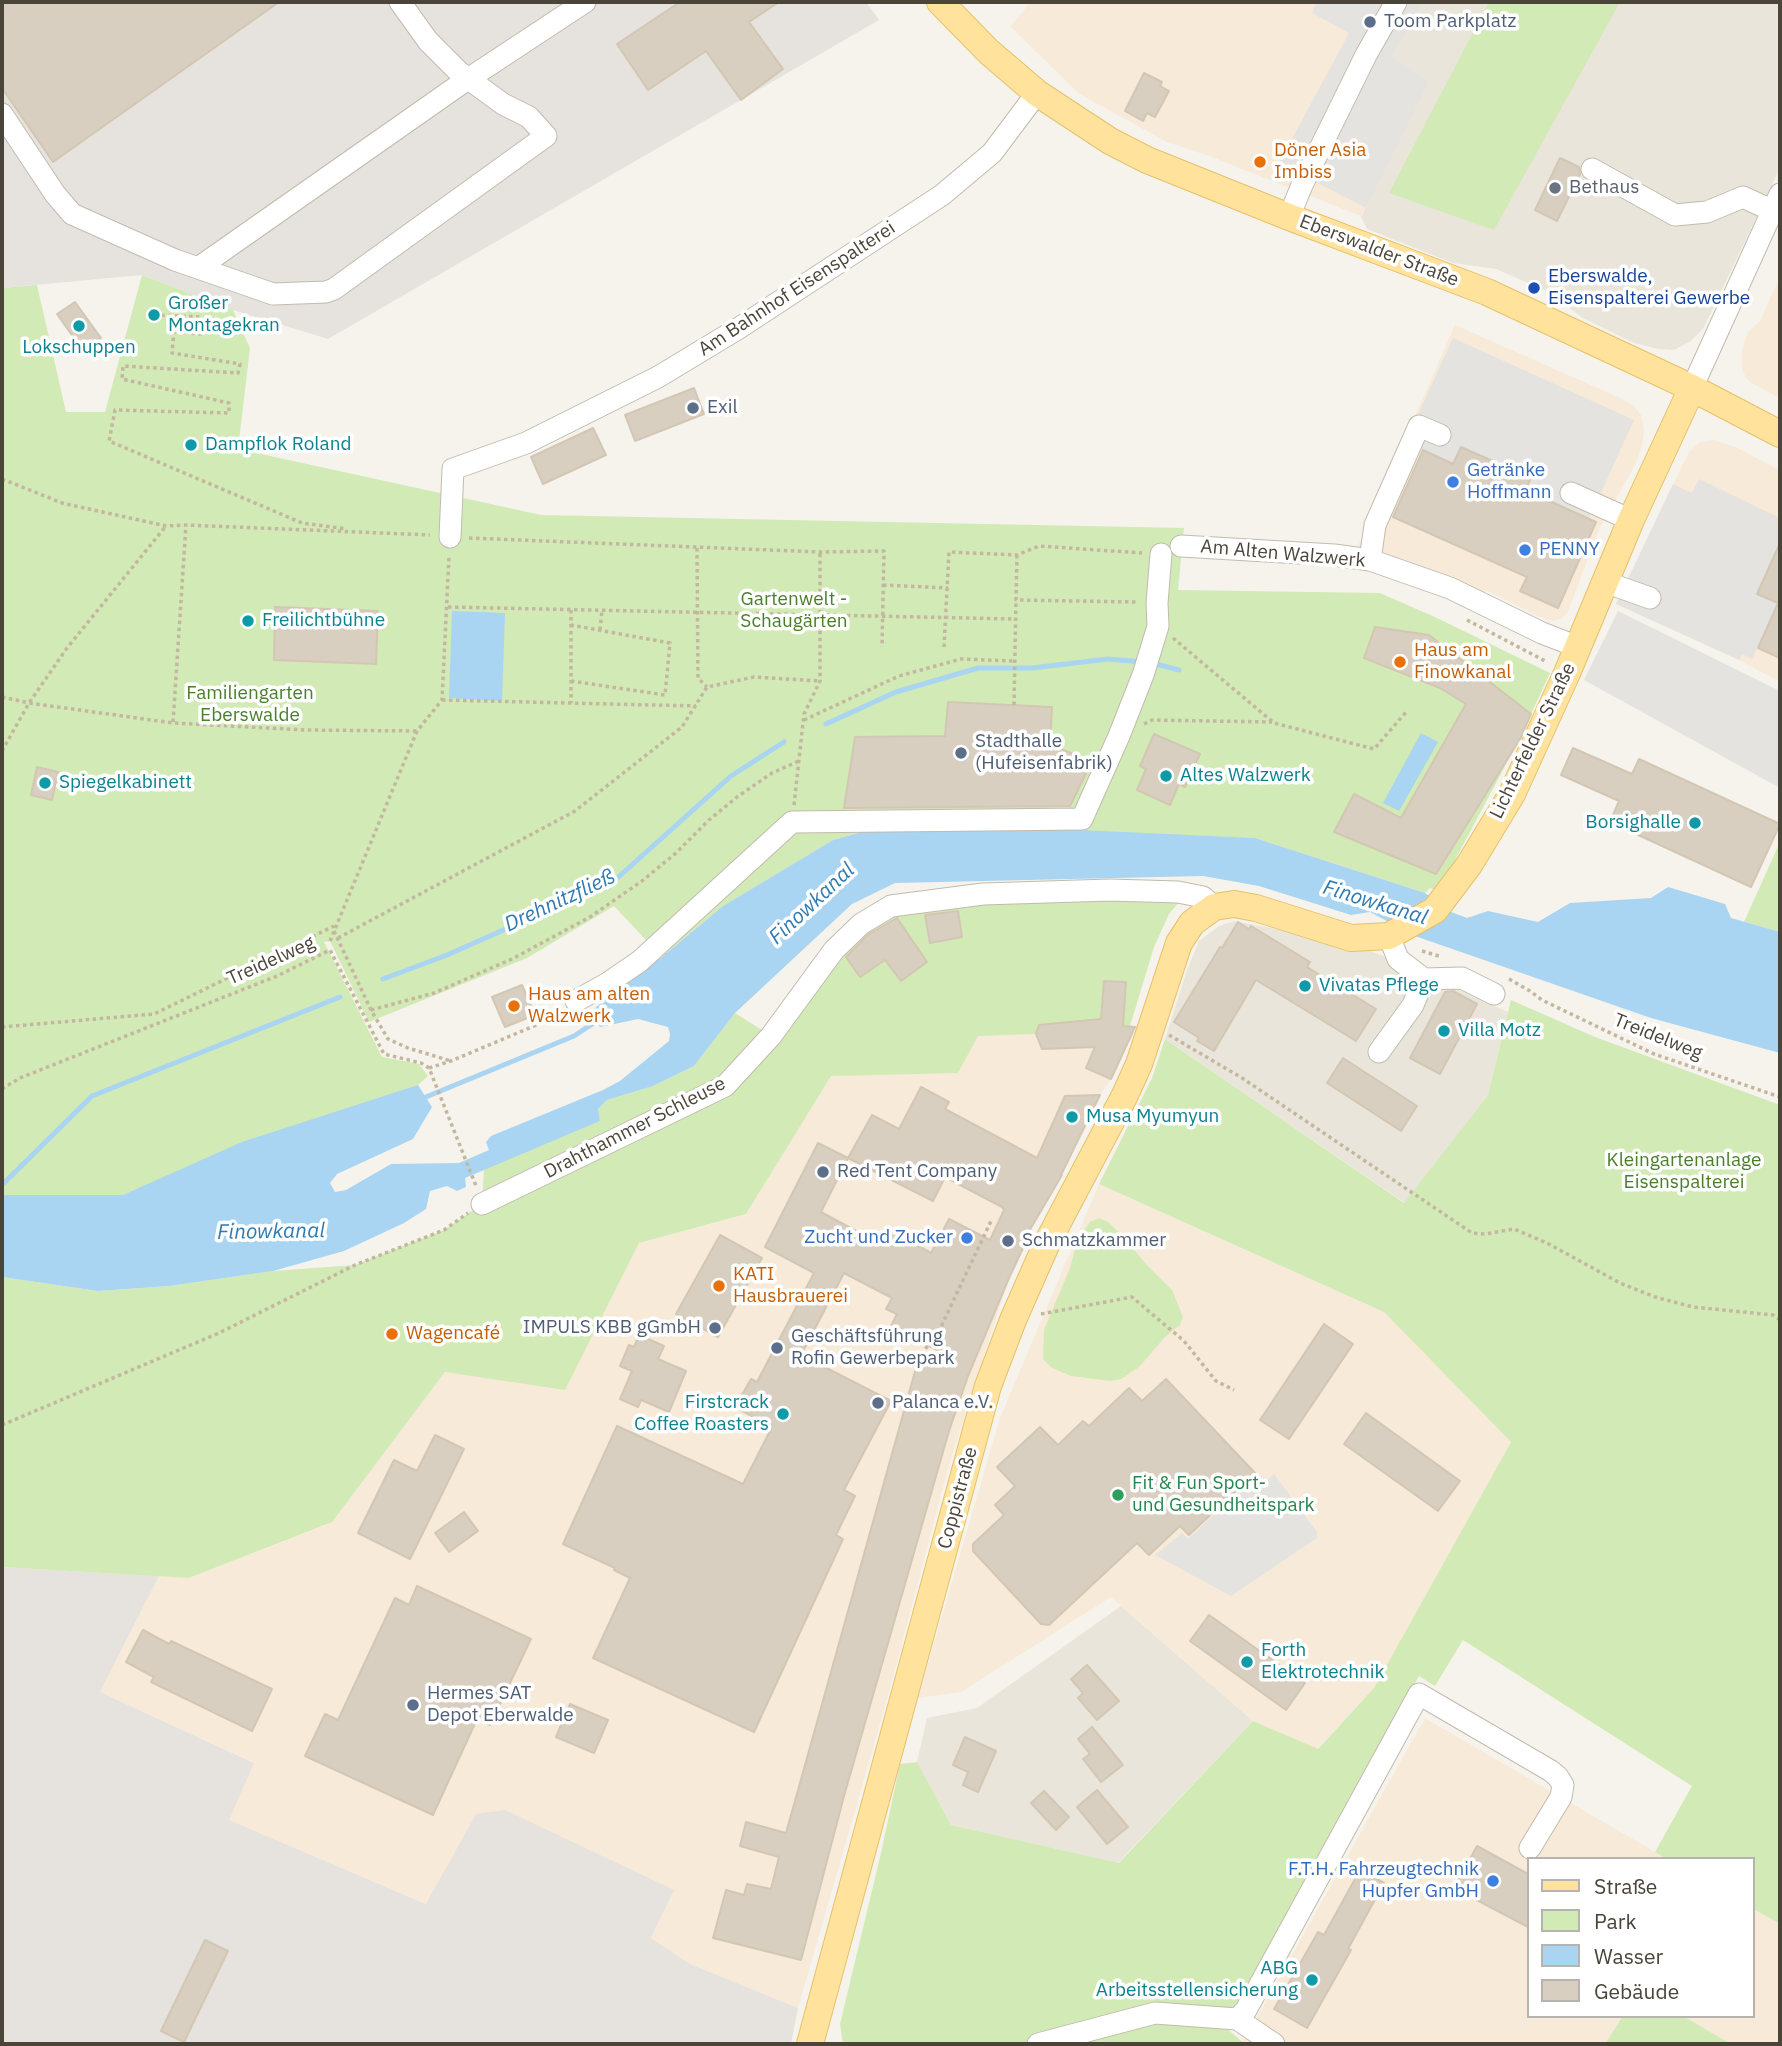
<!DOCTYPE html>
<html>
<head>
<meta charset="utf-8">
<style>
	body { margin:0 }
	#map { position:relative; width:1782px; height:2046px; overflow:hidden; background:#f6f3ec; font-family:"IBM Plex Sans",sans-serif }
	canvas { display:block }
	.frame { position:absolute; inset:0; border:4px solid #4b4439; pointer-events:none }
	.legend { position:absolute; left:1527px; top:1857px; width:228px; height:161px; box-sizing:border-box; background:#fff; border:2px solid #b7b4b0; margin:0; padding:9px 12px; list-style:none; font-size:21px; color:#4b4439 }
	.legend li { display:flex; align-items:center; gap:14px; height:35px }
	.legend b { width:35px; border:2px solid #b7b4b0 }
</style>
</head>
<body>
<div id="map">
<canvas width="1782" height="2046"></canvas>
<div class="frame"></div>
<ul class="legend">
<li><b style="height:9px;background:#ffe39c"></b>Straße</li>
<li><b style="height:19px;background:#d2eab5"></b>Park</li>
<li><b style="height:19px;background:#a9d4f2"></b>Wasser</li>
<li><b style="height:19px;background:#d8cfc1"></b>Gebäude</li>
</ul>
</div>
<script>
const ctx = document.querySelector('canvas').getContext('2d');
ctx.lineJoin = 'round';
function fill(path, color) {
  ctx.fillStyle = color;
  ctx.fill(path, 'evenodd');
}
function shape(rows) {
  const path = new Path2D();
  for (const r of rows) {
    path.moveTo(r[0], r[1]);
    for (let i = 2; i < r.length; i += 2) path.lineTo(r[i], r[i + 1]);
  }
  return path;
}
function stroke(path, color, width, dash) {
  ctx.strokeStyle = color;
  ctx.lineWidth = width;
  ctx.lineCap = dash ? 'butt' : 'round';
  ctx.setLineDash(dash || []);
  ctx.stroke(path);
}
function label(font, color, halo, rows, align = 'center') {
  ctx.font = font + ' "IBM Plex Sans",sans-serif';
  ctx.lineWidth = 7;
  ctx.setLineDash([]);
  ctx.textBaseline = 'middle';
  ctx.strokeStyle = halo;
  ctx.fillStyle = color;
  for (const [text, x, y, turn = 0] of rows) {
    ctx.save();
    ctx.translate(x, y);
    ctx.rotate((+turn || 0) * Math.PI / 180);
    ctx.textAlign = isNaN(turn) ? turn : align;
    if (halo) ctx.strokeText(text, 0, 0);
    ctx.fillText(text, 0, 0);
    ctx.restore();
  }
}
fill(shape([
	[1423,2,1780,2,1780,168,1703,329,1691,341,1674,350,1658,349,1634,343,1581,317,1551,293,1496,269,1453,263,1367,229,1361,217,1428,83,1391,57],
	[1234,921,1350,943,1388,958,1508,1012,1488,1095,1405,1203,1165,1039,1187,970,1199,941,1219,926],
	[1121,1606,1253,1721,1118,1863,951,1825,917,1762,927,1718,977,1708]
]), '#eae5da');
fill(shape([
	[1031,2,1423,2,1392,57,1429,82,1361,216,1209,156,1167,142,1078,93,1010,26],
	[1780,277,1780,398,1751,383,1746,378,1742,368,1742,351,1748,332,1760,321],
	[1455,325,1620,398,1633,405,1641,415,1644,429,1642,446,1636,463,1600,527,1567,614,1561,619,1552,621,1538,616,1486,590,1484,594,1378,550,1358,546],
	[1714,440,1735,447,1780,470,1780,682,1739,660,1616,604,1689,452,1700,442],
	[1092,1020,1136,1027,1111,1079,1100,1095,1062,1175,1032,1226,1009,1278,949,1465,887,1700,798,2008,690,1964,651,1938,674,1890,476,1814,427,1904,228,1820,253,1762,100,1692,159,1576,190,1578,332,1522,445,1372,565,1389,639,1243,746,1214,831,1075,958,1073,977,1036,1036,1034,1039,1025],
	[1099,1184,1384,1312,1511,1442,1374,1688,1317,1749,1253,1721,1111,1597,961,1692,918,1698,1000,1418],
	[1425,1718,1667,1859,1528,1859,1528,2016,1623,2016,1605,2044,1245,2044,1243,2042],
	[1752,1908,1780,1924,1780,2044,1731,2044,1683,2016,1752,2016]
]), '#f7ead8');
fill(shape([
	[2,2,866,2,879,20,328,339,233,310,142,275,2,288],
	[2,1567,159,1576,100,1692,254,1763,229,1820,426,1904,476,1814,505,1810,674,1890,651,1938,690,1964,798,2008,791,2044,2,2044]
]), '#e6e2dd');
fill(shape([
	[1489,2,1620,2,1494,230,1389,193],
	[142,275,233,310,250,348,238,449,541,515,1184,528,1178,590,1380,593,1437,618,1550,673,1520,738,1455,860,1435,890,1430,888,1425,893,1255,838,890,824,833,840,723,906,662,957,614,906,527,958,369,1022,330,941,324,942,382,1057,419,1064,428,1076,418,1085,123,1195,2,1195,2,288,37,285,66,412,105,412],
	[1780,842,1780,932,1744,922],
	[1086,893,1181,900,1169,914,1154,947,1130,1026,1092,1020,1039,1025,1036,1034,978,1036,958,1073,831,1076,746,1214,639,1243,565,1390,445,1372,332,1522,189,1578,2,1567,2,1277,98,1291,169,1286,273,1271,355,1265,444,1230,482,1204,484,1169,600,1121,598,1109,607,1100,653,1086,694,1066,735,1013,776,1039,824,958,886,904],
	[1511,1000,1595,1037,1780,1105,1780,1924,1752,1908,1752,1859,1667,1859,1655,1852,1692,1786,1463,1640,1435,1686,1419,1676,1363,1773,1225,2027,1245,2044,843,2044,840,2024,881,1853,900,1764,917,1762,951,1825,1119,1863,1253,1721,1318,1749,1374,1688,1511,1442,1384,1312,1099,1184,1152,1078,1165,1039,1404,1203,1488,1095],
	[1099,1218,1108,1222,1122,1235,1145,1263,1172,1290,1183,1317,1180,1325,1165,1337,1139,1367,1121,1379,1110,1381,1071,1376,1052,1368,1043,1359,1044,1330,1070,1268,1078,1239,1090,1222],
	[1623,2016,1683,2016,1731,2044,1605,2044]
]), '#d2eab5');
fill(shape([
	[1317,2,1423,2,1392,57,1429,82,1366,208,1279,163,1349,33,1312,13],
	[1453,338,1634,420,1589,519,1525,490,1530,478,1462,447,1453,464,1405,443],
	[1699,479,1780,518,1780,543,1757,593,1778,603,1752,659,1742,654,1739,660,1616,604,1673,484,1692,493],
	[1618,611,1780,691,1780,788,1584,680],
	[1258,1474,1266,1481,1274,1474,1317,1532,1317,1538,1231,1596,1155,1555,1182,1533,1188,1539]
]), '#e5e3e0');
fill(shape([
	[452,611,505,613,502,701,449,698],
	[1421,733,1438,742,1399,811,1383,803],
	[890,824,1058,829,1255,838,1425,893,1451,912,1467,918,1488,911,1538,922,1570,903,1651,898,1668,887,1725,904,1731,918,1780,932,1780,1053,1651,1018,1415,936,1370,912,1351,915,1259,886,1203,876,895,883,852,904,735,1013,694,1066,653,1086,607,1100,598,1109,600,1121,465,1178,466,1187,457,1191,447,1186,430,1191,426,1209,404,1223,344,1251,273,1271,169,1286,98,1291,2,1277,2,1195,123,1195,242,1142,418,1085,432,1107,413,1139,337,1174,330,1183,335,1192,346,1190,391,1164,459,1163,489,1150,486,1142,491,1136,603,1090,620,1081,669,1041,670,1034,668,1027,638,1019,600,1027,589,1013,617,990,662,957,723,906,833,840]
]), '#a9d4f2');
stroke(shape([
	[1152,663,1179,670],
	[826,724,896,692,978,668,1032,668,1108,659,1142,662],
	[383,979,447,955,614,881,731,776,784,742],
	[421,1099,574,1036,600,1019],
	[2,1185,92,1096,340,997]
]), '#a9d4f2', 5);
const building = shape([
	[2,2,279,2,53,162,2,88,2,2],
	[680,2,779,2,749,22,783,69,741,100,706,51,648,90,617,44,680,2],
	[1144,73,1162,82,1160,86,1169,91,1155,117,1147,113,1143,121,1125,111,1144,73],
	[1560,158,1579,167,1580,174,1557,221,1535,210,1560,158],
	[75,302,101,338,83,351,57,314,75,302],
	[694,388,704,414,635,441,625,415,694,388],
	[593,428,606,455,543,484,531,457,593,428],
	[1461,447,1531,478,1525,490,1596,522,1558,608,1520,591,1527,577,1393,517,1423,450,1453,464,1461,447],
	[1780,543,1780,658,1758,648,1778,603,1757,594,1780,543],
	[275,607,378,611,376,664,274,660,275,607],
	[1375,627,1429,635,1531,714,1520,739,1436,874,1334,832,1354,794,1401,818,1466,704,1440,688,1364,658,1375,627],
	[948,702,1052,707,1050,745,1092,761,1070,806,844,808,855,737,945,736,948,702],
	[1154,734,1200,754,1185,787,1179,784,1170,805,1137,790,1146,769,1140,766,1154,734],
	[1573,748,1632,774,1639,759,1780,824,1751,887,1610,822,1619,801,1561,775,1573,748],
	[37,767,58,772,52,800,31,795,37,767],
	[958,911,962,937,930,943,925,915,958,911],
	[897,918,927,962,901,981,885,960,860,977,846,957,869,934,897,918],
	[1238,922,1249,929,1251,926,1310,962,1307,967,1376,1009,1356,1041,1256,980,1214,1051,1197,1041,1199,1038,1174,1022,1220,947,1222,948,1238,922],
	[1104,981,1126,982,1123,1026,1135,1027,1111,1079,1086,1068,1095,1047,1042,1049,1036,1034,1039,1025,1101,1019,1104,981],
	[522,985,535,1015,505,1027,492,997,522,985],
	[1453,991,1477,1004,1440,1074,1410,1058,1445,992,1453,991],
	[1343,1058,1417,1106,1401,1131,1327,1083,1343,1058],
	[921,1087,949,1102,945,1109,1037,1158,1065,1096,1100,1095,1061,1175,1062,1175,1021,1245,1024,1246,1009,1278,968,1376,949,1431,844,1796,801,1960,713,1938,726,1890,744,1895,747,1884,771,1889,779,1857,740,1846,746,1822,786,1833,916,1368,943,1353,891,1326,897,1314,886,1309,892,1298,844,1273,801,1355,891,1401,844,1490,855,1496,836,1535,843,1539,754,1732,593,1658,630,1578,614,1570,615,1568,563,1544,617,1426,743,1484,772,1427,735,1407,751,1379,757,1382,814,1273,765,1247,818,1143,848,1158,872,1115,899,1129,921,1087],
	[848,1158,933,1201,945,1177,1002,1207,1004,1210,990,1240,949,1219,931,1253,889,1230,882,1245,821,1212,848,1158],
	[720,1235,762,1258,718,1337,676,1314,720,1235],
	[1324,1324,1353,1344,1289,1439,1260,1420,1324,1324],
	[639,1335,664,1346,658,1359,686,1371,669,1412,641,1400,638,1407,620,1399,632,1371,620,1366,629,1345,634,1347,639,1335],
	[1166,1379,1255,1473,1189,1535,1180,1526,1149,1555,1137,1543,1049,1625,1041,1624,973,1551,973,1544,1004,1515,995,1505,1015,1486,997,1467,1040,1427,1058,1445,1083,1421,1089,1426,1129,1388,1142,1401,1166,1379],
	[1366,1413,1460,1481,1438,1511,1344,1444,1366,1413],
	[435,1435,464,1449,410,1559,358,1533,394,1460,417,1471,435,1435],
	[464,1512,478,1531,449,1552,435,1533,464,1512],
	[417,1586,531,1639,490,1725,477,1719,433,1815,305,1756,325,1714,338,1720,395,1598,409,1605,417,1586],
	[1209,1615,1305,1683,1286,1710,1190,1641,1209,1615],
	[143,1630,169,1644,171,1641,272,1689,252,1731,151,1682,154,1677,126,1662,143,1630],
	[1087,1665,1119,1701,1097,1720,1078,1698,1083,1693,1071,1679,1087,1665],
	[570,1704,608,1720,594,1753,556,1737,570,1704],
	[1092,1727,1123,1765,1101,1782,1083,1759,1090,1754,1078,1739,1092,1727],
	[965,1737,996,1751,978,1792,963,1785,968,1772,953,1765,965,1737],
	[1097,1790,1128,1827,1107,1844,1077,1807,1097,1790],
	[1044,1791,1069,1817,1056,1830,1031,1803,1044,1791],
	[1477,1846,1528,1874,1528,1927,1454,1888,1477,1846],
	[1360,1870,1384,1883,1348,1949,1351,1950,1307,2028,1274,2009,1318,1932,1324,1935,1360,1870],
	[205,1940,228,1951,184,2042,161,2031,205,1940]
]);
fill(building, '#d8cfc1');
stroke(building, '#d3c7b4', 2);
const minor = shape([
	[2,114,55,194,72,214,175,260,273,294,326,292,334,289,546,136,529,117,503,104,459,72,428,41,400,2],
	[1592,169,1675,215,1707,212,1743,197,1773,211],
	[1289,217,1302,185,1366,55,1396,2],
	[198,268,462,83,585,2],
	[1692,388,1780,194],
	[1571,493,1631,520],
	[450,537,453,469,526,443,658,377,739,328,942,195,992,153,1037,93],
	[1181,546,1334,555,1370,560,1450,588,1542,633,1578,647],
	[1370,560,1375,525,1419,426,1440,435],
	[1605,582,1650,598],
	[1389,936,1398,959,1424,979,1462,978,1494,994],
	[576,1001,608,983,640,961,792,822,1082,819,1119,736,1143,675,1152,646,1158,626,1157,603,1161,554],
	[1379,1052,1413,1005,1424,979],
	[482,1204,725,1086,771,1036,834,950,861,924,891,906,983,894,1110,890,1178,892,1203,897,1214,907],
	[1237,2019,1274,2044],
	[1038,2044,1155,2013,1237,2019,1246,2010,1419,1694,1551,1771,1558,1777,1563,1785,1561,1797,1530,1848]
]);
const major = shape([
	[940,2,989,52,1037,93,1110,141,1147,160,1289,217,1487,292,1692,388,1780,434],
	[810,2044,988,1386,1013,1320,1046,1245,1125,1095,1139,1064,1179,943,1192,923,1214,907,1234,904,1256,908,1351,938,1389,936,1435,910,1469,865,1512,794,1567,673,1631,520,1692,388]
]);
stroke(minor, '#c2bbae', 23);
stroke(major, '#e6c16a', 28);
stroke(shape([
	[154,315,202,317,200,334,174,331,172,353,240,364,238,373,123,366,122,379,229,403,229,413,115,410,109,441,302,523,347,529],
	[2,479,62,503,166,526,186,525,430,535],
	[469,538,820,552,884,551,882,647],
	[697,548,698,678,707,687],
	[1017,555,1016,600,1137,602],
	[883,585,948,588],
	[448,607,1015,619],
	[571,610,571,703],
	[1467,620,1547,662],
	[600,630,602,610],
	[1173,638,1274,723,1374,749,1407,711],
	[944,647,949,552,1017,555,1039,546,1142,553],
	[571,681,665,695,670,643,571,625],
	[2,697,29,703,173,723,306,730,417,731],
	[442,700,696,706],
	[1014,705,1016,600],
	[804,720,899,676,961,659,1014,661],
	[173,722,186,525],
	[1144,724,1152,720,1272,722],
	[2,751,29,703,67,648,166,526],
	[794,805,804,714,820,681,820,552],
	[334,931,371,1010,388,1039,408,1048,451,1061],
	[338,938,575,811,682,727,707,687,754,677,820,681],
	[330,941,417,731,442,700,449,556],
	[1422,951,1442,957],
	[1509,979,1530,991,1542,1000,1654,1054,1780,1097],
	[371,1010,434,993,512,959,590,917,642,881,676,853,709,820,737,797,772,773,799,761],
	[2,1027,154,1014,334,926],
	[1169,1035,1242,1078,1472,1233,1485,1234,1514,1229,1547,1243,1620,1283,1655,1297,1693,1307,1773,1315,1780,1320],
	[429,1068,451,1061,553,1018,561,1012],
	[2,1089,20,1078,277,976,330,950,384,1054,421,1063,429,1068,476,1186],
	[1041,1314,1132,1297,1184,1341,1216,1381,1234,1390],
	[908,1360,923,1352,940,1329,992,1219],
	[2,1425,219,1333,355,1265,444,1230,468,1213]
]), '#c4b79f', 3.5, [3.5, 3.5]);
stroke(minor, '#fff', 21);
stroke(major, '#ffe39c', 26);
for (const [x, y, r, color] of [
	[1370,22,7,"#5c6f8a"],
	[1260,162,7,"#e8710a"],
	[1555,188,7,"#6b7280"],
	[1534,288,7,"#1a4fb4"],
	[154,315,7,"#0f9aa8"],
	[79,326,7,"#0f9aa8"],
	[693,408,7,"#5c6f8a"],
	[191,445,7,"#0f9aa8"],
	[1453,482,7,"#3f7fe0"],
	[1525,550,7,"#3f7fe0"],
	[248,621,7,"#0f9aa8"],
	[1400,662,7,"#e8710a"],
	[961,753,7,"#5c6f8a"],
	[1166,776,7,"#0f9aa8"],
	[45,783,7,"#0f9aa8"],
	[1695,823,7,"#0f9aa8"],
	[1305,986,7,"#0f9aa8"],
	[514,1006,7,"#e8710a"],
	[1444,1031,7,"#0f9aa8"],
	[1072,1117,7,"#0f9aa8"],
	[823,1172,7,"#5c6f8a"],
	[967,1238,7,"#3f7fe0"],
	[1008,1241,7,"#5c6f8a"],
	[719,1286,7,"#e8710a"],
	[715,1328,7,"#5c6f8a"],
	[392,1334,7,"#e8710a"],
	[777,1348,7,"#5c6f8a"],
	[878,1403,7,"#5c6f8a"],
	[783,1414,7,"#0f9aa8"],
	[1118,1495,7,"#2e9e5b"],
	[1247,1662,7,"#0f9aa8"],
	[413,1705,7,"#5c6f8a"],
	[1493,1881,7,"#3f7fe0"],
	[1312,1980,7,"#0f9aa8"]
]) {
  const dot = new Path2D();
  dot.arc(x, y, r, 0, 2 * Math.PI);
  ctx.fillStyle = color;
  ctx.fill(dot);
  stroke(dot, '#fff', 2.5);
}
label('19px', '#4e5e75', '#fff', [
	["Toom Parkplatz",1384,22],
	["Exil",707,408],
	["Stadthalle",975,742],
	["(Hufeisenfabrik)",975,764],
	["Red Tent Company",837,1172],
	["Schmatzkammer",1022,1241],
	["IMPULS KBB gGmbH",701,1328,"right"],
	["Geschäftsführung",791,1337],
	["Rofin Gewerbepark",791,1359],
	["Palanca e.V.",892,1403],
	["Hermes SAT",427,1694],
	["Depot Eberwalde",427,1716]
], 'left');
label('19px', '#c56008', '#fff', [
	["Döner Asia",1274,151],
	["Imbiss",1274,173],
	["Haus am",1414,651],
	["Finowkanal",1414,673],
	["Haus am alten",528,995],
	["Walzwerk",528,1017],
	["KATI",733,1275],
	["Hausbrauerei",733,1297],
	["Wagencafé",406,1334]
], 'left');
label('19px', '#5b616d', '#fff', [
	["Bethaus",1569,188]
], 'left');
label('19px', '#4b4439', '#fff', [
	["Eberswalder Straße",1379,251,21],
	["Am Bahnhof Eisenspalterei",797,289,-33],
	["Am Alten Walzwerk",1283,554,5],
	["Lichterfelder Straße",1533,741,-64],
	["Treidelweg",271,961,-24],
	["Treidelweg",1658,1037,22],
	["Drahthammer Schleuse",635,1128,-27],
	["Coppistraße",958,1498,-75]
]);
label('19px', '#164399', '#fff', [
	["Eberswalde,",1548,277],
	["Eisenspalterei Gewerbe",1548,299]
], 'left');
label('19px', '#0d838f', '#fff', [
	["Großer",168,304],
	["Montagekran",168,326],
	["Lokschuppen",79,348,"center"],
	["Dampflok Roland",205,445],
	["Freilichtbühne",262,621],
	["Altes Walzwerk",1180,776],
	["Spiegelkabinett",59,783],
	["Borsighalle",1681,823,"right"],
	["Vivatas Pflege",1319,986],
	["Villa Motz",1458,1031],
	["Musa Myumyun",1086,1117],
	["Firstcrack",769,1403,"right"],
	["Coffee Roasters",769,1425,"right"],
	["Forth",1261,1651],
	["Elektrotechnik",1261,1673],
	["ABG",1298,1969,"right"],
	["Arbeitsstellensicherung",1298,1991,"right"]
], 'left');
label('19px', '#366cbe', '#fff', [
	["Getränke",1467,471],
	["Hoffmann",1467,493],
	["PENNY",1539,550],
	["Zucht und Zucker",953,1238,"right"],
	["F.T.H. Fahrzeugtechnik",1479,1870,"right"],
	["Hupfer GmbH",1479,1892,"right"]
], 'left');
label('19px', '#4a7f2a', '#fff', [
	["Gartenwelt -",794,600],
	["Schaugärten",794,622],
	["Familiengarten",250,694],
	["Eberswalde",250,716],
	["Kleingartenanlage",1684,1161],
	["Eisenspalterei",1684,1183]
]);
label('19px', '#27864d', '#fff', [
	["Fit & Fun Sport-",1132,1484],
	["und Gesundheitspark",1132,1506]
], 'left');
label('italic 21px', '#2e7ab2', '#fff', [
	["Drehnitzfließ",560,901,-25],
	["Finowkanal",1375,903,17],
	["Finowkanal",812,904,-43],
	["Finowkanal",271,1232,-1]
]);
</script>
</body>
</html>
